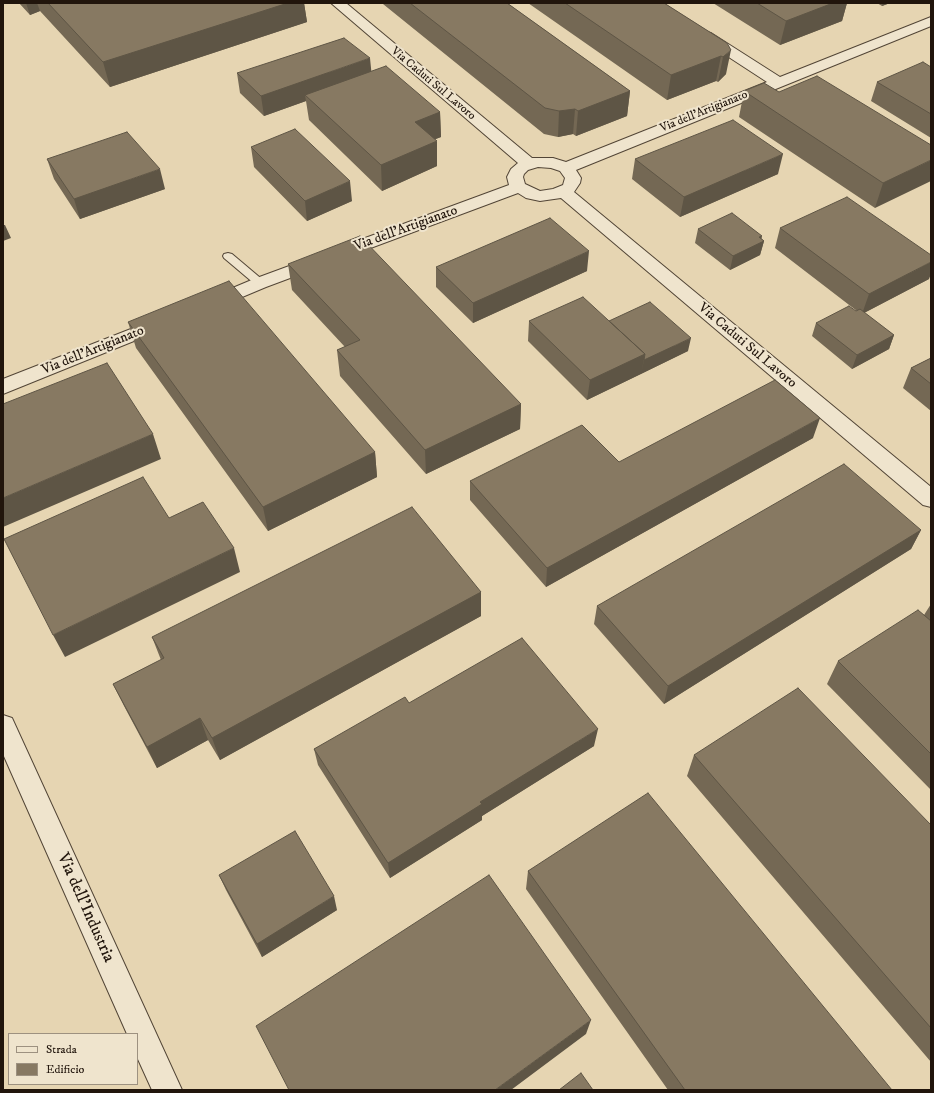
<!DOCTYPE html>
<html>
<head>
<meta charset="utf-8">
<style>
	body { margin:0 }
	#map { position:relative; width:934px; height:1093px; overflow:hidden; background:#e6d5b2; font-family:"IM FELL DW Pica",serif }
	canvas { display:block }
	.frame { position:absolute; inset:0; border:4px solid #21150c; pointer-events:none }
	.legend { position:absolute; left:8px; top:1033px; width:130px; height:52px; box-sizing:border-box; background:#efe4cd; border:1px solid #9d9180; margin:0; padding:5px 7px; list-style:none; font-size:12px; color:#21150c }
	.legend li { display:flex; align-items:center; gap:8px; height:20px }
	.legend b { width:20px; border:1px solid #9d9180 }
</style>
</head>
<body>
<div id="map">
<canvas width="934" height="1093"></canvas>
<div class="frame"></div>
<ul class="legend">
<li><b style="height:5px;background:#efe4cd"></b>Strada</li>
<li><b style="height:11px;background:#877962"></b>Edificio</li>
</ul>
</div>
<script>
const ctx = document.querySelector('canvas').getContext('2d');
ctx.lineJoin = 'round';
function shape(rows) {
  const path = new Path2D();
  for (const r of rows) {
    path.moveTo(r[0], r[1]);
    for (let i = 2; i < r.length; i += 2) path.lineTo(r[i], r[i + 1]);
  }
  return path;
}
function stroke(path, color, width, dash) {
  ctx.strokeStyle = color;
  ctx.lineWidth = width;
  ctx.lineCap = dash ? 'butt' : 'round';
  ctx.setLineDash(dash || []);
  ctx.stroke(path);
}
function fill(path, color) {
  ctx.fillStyle = color;
  ctx.fill(path, 'evenodd');
}
function label(font, color, halo, rows, align = 'center') {
  ctx.font = font + ' "IM FELL DW Pica",serif';
  ctx.lineWidth = 4;
  ctx.setLineDash([]);
  ctx.textBaseline = 'middle';
  ctx.strokeStyle = halo;
  ctx.fillStyle = color;
  for (const [text, x, y, turn = 0] of rows) {
    ctx.save();
    ctx.translate(x, y);
    ctx.rotate((+turn || 0) * Math.PI / 180);
    ctx.textAlign = isNaN(turn) ? turn : align;
    if (halo) ctx.strokeText(text, 0, 0);
    ctx.fillText(text, 0, 0);
    ctx.restore();
  }
}
const lane = shape([
	[228,253,232,254,264,281,265,283,264,285,256,285,224,258,223,256,224,254,228,253]
]);
const street = shape([
	[331,3,346,3,532,158,553,158,566,162,767,82,701,39,699,36,701,33,706,32,711,33,780,77,931,17,931,26,576,170,581,178,580,183,574,192,931,487,931,507,923,505,561,198,540,201,526,198,518,193,266,287,216,308,210,310,204,308,201,304,204,300,254,279,509,185,507,177,511,169,518,163,331,3],
	[538,167,551,168,560,171,565,178,563,185,553,189,540,191,525,184,523,177,524,174,528,170,538,167],
	[159,318,166,320,168,324,166,328,3,394,3,379,159,318],
	[3,715,12,718,182,1090,152,1090,137,1057,137,1034,127,1034,3,754,3,715]
]);
stroke(lane, '#524536', 2);
stroke(street, '#524536', 2);
fill(lane, '#efe4cd');
fill(street, '#efe4cd');
fill(shape([
	[19,3,304,3,307,22,110,87,40,11,30,15],
	[382,3,507,3,630,91,627,116,576,136,573,134,558,137,544,134,383,4],
	[528,3,664,3,727,43,726,74,718,82,716,81,667,100],
	[713,3,847,3,842,21,780,45],
	[877,3,890,3,882,6],
	[931,67,931,138,871,101,877,82],
	[371,72,440,112,441,137,435,139,437,166,382,191,309,120,306,101,264,116,240,93,237,73],
	[744,91,931,145,875,208,739,117],
	[251,147,352,201,307,221,254,167],
	[47,159,165,189,80,219,54,179],
	[635,159,778,174,680,217,632,179],
	[780,228,929,279,864,313,894,335,889,349,852,369,812,336,816,323,857,311,775,248],
	[698,229,762,239,764,241,760,255,730,270,695,243],
	[288,264,521,404,520,429,426,474,340,376,337,350,345,347,292,290],
	[436,267,587,271,473,323,436,287],
	[529,321,609,321,688,351,587,400,528,341],
	[128,322,375,452,377,477,268,531,136,348],
	[931,358,931,411,903,388,911,368],
	[813,438,546,587,470,500,470,481,619,462],
	[921,530,911,549,664,704,594,624,597,606],
	[481,592,481,616,220,760,208,740,157,768,124,706,113,684,161,660,152,637],
	[931,604,931,790,827,684,838,661,924,615],
	[409,703,594,746,482,816,482,820,390,878,318,765,314,749],
	[694,755,931,825,931,1062,687,776],
	[528,871,892,1090,668,1090,526,889],
	[219,875,337,910,262,957,226,890]
]), '#746854');
fill(shape([
	[26,3,37,3,40,11,30,15],
	[288,3,304,3,307,22,110,87,103,62],
	[833,3,847,3,842,21,780,45,786,21],
	[883,3,890,3,882,6],
	[731,50,726,74,718,82,723,57],
	[721,56,716,81,667,100,671,75],
	[370,58,372,78,305,95,306,101,264,116,261,96],
	[630,91,627,116,576,136,578,111],
	[575,109,573,134,558,137,559,111],
	[440,112,441,137,416,147,415,122],
	[437,141,437,166,382,191,381,165],
	[783,154,778,174,680,217,684,197],
	[931,160,931,181,875,208,883,183],
	[160,169,165,189,80,219,74,199],
	[350,181,352,201,307,221,305,201],
	[3,225,5,225,11,238,3,241],
	[762,236,761,242,764,241,760,255,730,270,733,256,759,237],
	[589,251,587,271,473,323,473,303],
	[931,262,931,274,929,279,862,314,869,294],
	[894,335,889,349,852,369,857,355],
	[691,338,688,351,641,374,644,360],
	[645,354,641,374,587,400,590,380],
	[521,404,520,429,426,474,425,450],
	[820,418,813,438,546,587,547,568],
	[153,434,161,459,3,527,3,498],
	[375,452,377,477,268,531,263,507],
	[921,530,911,549,664,704,668,686],
	[234,548,240,572,65,657,53,635],
	[481,592,481,616,220,760,212,738],
	[200,718,208,740,157,768,147,747],
	[598,729,594,746,482,816,482,820,390,878,388,863,480,802],
	[334,896,337,910,262,957,257,944],
	[591,1020,586,1034,511,1090,495,1090]
]), '#5e5545');
const building = shape([
	[48,3,288,3,103,62,48,3],
	[410,3,507,3,630,91,578,111,575,109,559,111,545,108,410,3],
	[565,3,664,3,727,43,731,50,723,57,721,56,671,75,565,3],
	[757,3,833,3,786,21,757,3],
	[344,38,370,58,261,96,237,73,344,38],
	[923,62,931,67,931,114,877,82,923,62],
	[386,66,440,112,415,122,437,141,381,165,305,95,386,66],
	[817,76,931,145,931,160,883,183,744,91,764,83,779,92,817,76],
	[733,120,783,154,684,197,635,159,733,120],
	[295,129,350,181,305,201,251,147,295,129],
	[127,132,160,169,74,199,47,159,127,132],
	[847,197,931,255,931,262,869,294,780,228,847,197],
	[732,213,762,236,759,237,764,241,733,256,698,229,732,213],
	[550,218,589,251,473,303,436,267,550,218],
	[360,236,521,404,425,450,337,350,360,340,288,264,360,236],
	[229,281,375,452,263,507,128,322,229,281],
	[583,297,645,354,590,380,529,321,583,297],
	[650,302,691,338,644,360,645,354,609,321,650,302],
	[849,306,856,311,860,309,894,335,857,355,816,323,849,306],
	[931,358,931,384,911,368,931,358],
	[107,363,153,434,3,498,3,404,107,363],
	[775,380,820,418,547,568,470,481,582,425,619,462,775,380],
	[844,464,921,530,668,686,597,606,844,464],
	[143,477,169,518,203,502,234,548,53,635,4,539,143,477],
	[412,507,481,592,212,738,200,718,147,747,113,684,164,658,152,637,412,507],
	[918,610,931,621,931,754,838,661,918,610],
	[522,638,598,729,480,802,482,804,388,863,314,749,405,697,409,703,522,638],
	[798,688,931,825,931,1028,694,755,798,688],
	[648,793,892,1090,685,1090,528,871,648,793],
	[295,831,334,896,257,944,219,875,295,831],
	[489,875,591,1020,495,1090,289,1090,256,1026,489,875],
	[581,1073,593,1090,559,1090,581,1073]
]);
fill(building, '#877962');
stroke(building, '#5e5545', 1);
label('12px', '#21150c', '#efe4cd', [
	["Via Caduti Sul Lavoro",433,84,40],
	["Via dell'Artigianato",704,112,-22]
]);
label('14px', '#21150c', '#efe4cd', [
	["Via dell'Artigianato",406,229,-20],
	["Via Caduti Sul Lavoro",747,346,40],
	["Via dell'Artigianato",93,351,-22]
]);
label('17px', '#21150c', '#efe4cd', [
	["Via dell’Industria",85,908,66]
]);
</script>
</body>
</html>
